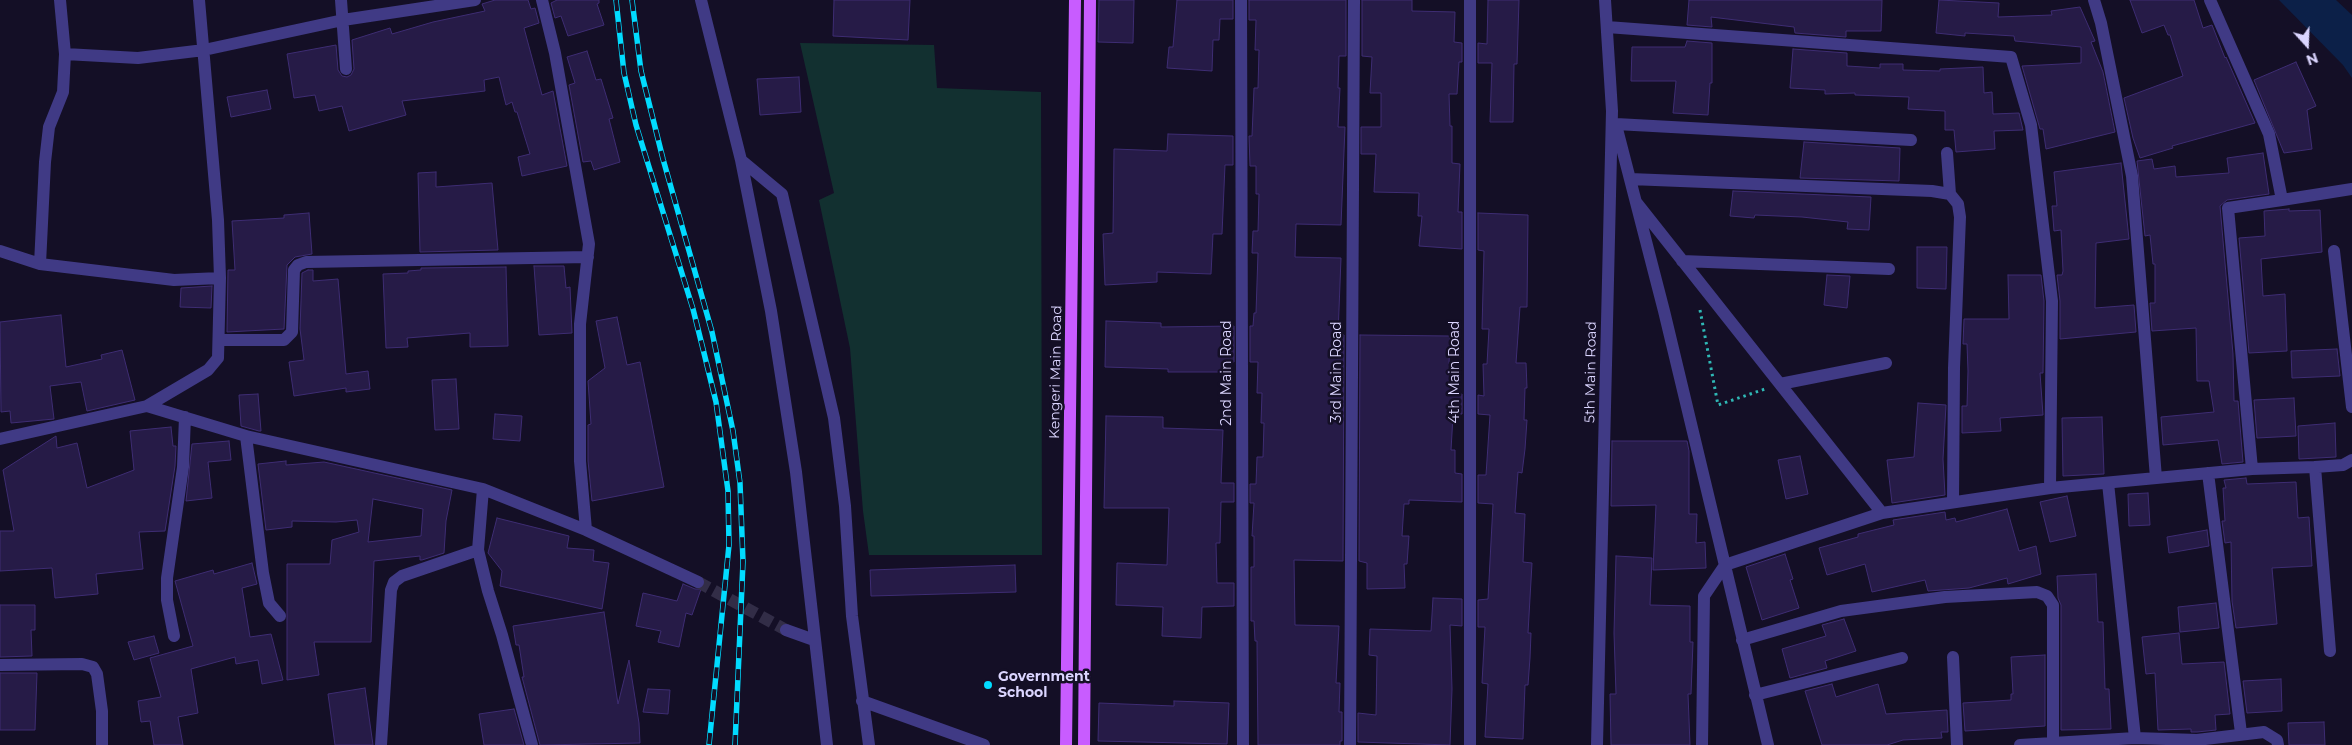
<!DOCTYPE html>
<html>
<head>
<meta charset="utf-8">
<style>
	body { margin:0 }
	#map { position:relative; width:2352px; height:745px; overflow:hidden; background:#140f26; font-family:Montserrat,sans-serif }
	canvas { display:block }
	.north { position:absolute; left:2282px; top:20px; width:50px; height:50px; -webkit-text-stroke:4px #140f26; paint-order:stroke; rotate:160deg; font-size:14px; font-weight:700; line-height:20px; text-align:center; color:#dbd5ff }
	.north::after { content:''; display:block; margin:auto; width:18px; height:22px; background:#dbd5ff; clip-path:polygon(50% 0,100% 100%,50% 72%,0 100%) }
</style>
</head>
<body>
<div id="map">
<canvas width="2352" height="745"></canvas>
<div class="north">N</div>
</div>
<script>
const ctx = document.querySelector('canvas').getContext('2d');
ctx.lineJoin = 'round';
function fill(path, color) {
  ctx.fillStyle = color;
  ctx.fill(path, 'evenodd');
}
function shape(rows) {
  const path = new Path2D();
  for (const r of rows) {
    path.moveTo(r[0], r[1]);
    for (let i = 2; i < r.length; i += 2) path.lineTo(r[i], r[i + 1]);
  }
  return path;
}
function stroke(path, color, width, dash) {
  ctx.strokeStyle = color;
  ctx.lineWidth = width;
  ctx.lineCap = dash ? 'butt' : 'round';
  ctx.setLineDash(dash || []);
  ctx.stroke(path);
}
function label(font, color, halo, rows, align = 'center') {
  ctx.font = font + ' Montserrat,sans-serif';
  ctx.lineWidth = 5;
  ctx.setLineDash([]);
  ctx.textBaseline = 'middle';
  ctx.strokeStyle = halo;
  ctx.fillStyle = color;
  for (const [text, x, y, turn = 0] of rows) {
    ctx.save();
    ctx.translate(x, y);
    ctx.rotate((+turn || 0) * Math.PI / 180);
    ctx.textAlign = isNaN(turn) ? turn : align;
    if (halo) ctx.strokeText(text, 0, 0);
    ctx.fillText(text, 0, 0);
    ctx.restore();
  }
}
fill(shape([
	[800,43,934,45,937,88,1041,92,1042,555,869,555,863,511,850,348,819,200,834,193]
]), '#123030');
fill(shape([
	[2279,0,2336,0,2352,15,2352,78,2343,65]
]), '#0c2048');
const building = shape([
	[495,0,528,0,531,9,535,8,539,23,524,28,542,95,553,91,567,166,522,176,518,157,530,154,517,112,515,112,512,102,506,105,499,77,484,80,485,91,402,101,406,115,349,131,342,106,319,111,315,95,294,98,287,54,336,45,338,70,342,76,347,77,351,75,354,69,352,40,390,28,392,34,433,22,485,11,482,4,495,0],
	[557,0,599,0,599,3,597,4,604,25,568,36,561,16,555,18,551,3,557,0],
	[834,0,910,0,908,40,833,36,834,0],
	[1099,0,1134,0,1133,43,1098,42,1099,0],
	[1177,0,1233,0,1233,19,1220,19,1219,40,1213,40,1212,71,1167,68,1169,47,1173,47,1177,0],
	[1249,0,1346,0,1346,56,1339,56,1338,88,1340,88,1338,127,1345,127,1341,225,1296,224,1295,257,1341,258,1338,335,1344,335,1343,561,1294,560,1295,625,1339,626,1336,683,1340,683,1339,712,1342,712,1342,741,1340,741,1340,745,1258,745,1257,641,1255,641,1254,621,1251,621,1251,567,1254,567,1254,536,1252,536,1254,503,1250,503,1250,484,1256,484,1257,457,1263,457,1264,423,1261,423,1262,393,1257,393,1258,362,1250,362,1250,326,1253,326,1254,313,1256,313,1258,253,1252,253,1253,231,1258,231,1259,194,1256,194,1256,166,1250,166,1249,136,1252,136,1254,88,1258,88,1259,50,1255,50,1256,20,1249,20,1249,0],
	[1362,0,1412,0,1412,11,1455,12,1454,42,1462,43,1462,62,1459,62,1457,94,1449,94,1450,126,1452,126,1452,163,1460,164,1458,212,1462,212,1462,249,1419,246,1422,216,1418,216,1419,193,1374,192,1376,154,1361,154,1361,127,1381,127,1381,93,1370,93,1372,57,1362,56,1362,0],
	[1488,0,1519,0,1517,64,1514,64,1513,122,1490,122,1492,63,1478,63,1478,43,1487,44,1488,0],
	[1689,0,1882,0,1881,31,1846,31,1846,37,1795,33,1794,27,1711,17,1712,27,1687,25,1689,0],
	[1939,0,1999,3,1998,17,2052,15,2051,11,2080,7,2095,41,2091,42,2103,72,2115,132,2046,149,2043,129,2040,129,2022,66,2081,63,2081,47,2015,41,2014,36,1965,33,1965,36,1936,33,1939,0],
	[2130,0,2194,0,2203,28,2212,25,2225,58,2226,57,2255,123,2172,146,2173,148,2140,158,2133,138,2124,98,2183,76,2170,35,2168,35,2164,25,2142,33,2130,0],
	[1687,41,1712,43,1712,83,1710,83,1708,115,1673,113,1676,81,1631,81,1632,47,1685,47,1687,41],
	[1793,49,1847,53,1847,66,1880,68,1880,64,1903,64,1903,70,1940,71,1940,69,1983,67,1984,93,1992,92,1993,114,2019,113,2023,130,1994,131,1995,149,1956,152,1954,130,1945,130,1945,111,1908,109,1909,97,1855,95,1855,93,1825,94,1825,90,1790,88,1793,49],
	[587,51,596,80,601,79,613,118,609,119,620,162,594,170,591,161,583,162,569,85,575,83,567,57,587,51],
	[2296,62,2316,106,2307,110,2312,149,2284,153,2254,80,2296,62],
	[799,77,801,112,760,115,757,79,799,77],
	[267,90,271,109,231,117,227,97,267,90],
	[1168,134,1233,136,1233,165,1225,165,1222,234,1213,234,1211,274,1157,272,1157,282,1105,285,1103,234,1113,233,1114,149,1167,151,1168,134],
	[1804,142,1900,148,1899,181,1800,178,1804,142],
	[2263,153,2269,194,2227,200,2220,206,2233,354,2234,401,2238,401,2243,462,2222,464,2218,440,2163,445,2161,417,2214,412,2209,381,2197,381,2196,328,2152,331,2150,303,2155,303,2155,264,2153,264,2150,235,2145,236,2137,161,2152,159,2154,169,2175,166,2176,177,2229,173,2227,158,2263,153],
	[2121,163,2129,239,2096,243,2095,308,2134,305,2136,332,2060,339,2060,301,2057,275,2062,275,2063,271,2061,230,2054,231,2052,206,2057,206,2054,172,2121,163],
	[436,172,436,187,492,183,498,250,420,252,418,173,436,172],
	[1733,191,1871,197,1869,230,1847,229,1848,222,1802,217,1755,215,1754,218,1730,216,1733,191],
	[2289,209,2289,211,2320,210,2322,252,2261,259,2263,296,2285,294,2287,351,2249,353,2239,238,2265,236,2264,211,2289,209],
	[309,213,312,254,295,257,287,265,284,329,227,332,228,270,235,270,232,221,284,218,284,215,309,213],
	[1478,213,1528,215,1527,307,1520,307,1516,363,1526,363,1527,388,1525,388,1524,420,1527,420,1525,449,1522,473,1518,472,1515,513,1525,514,1523,562,1532,563,1528,633,1531,633,1530,658,1528,685,1525,685,1523,739,1485,737,1488,684,1482,683,1485,627,1478,627,1478,600,1488,599,1493,504,1478,503,1478,475,1486,475,1490,415,1478,414,1478,395,1484,396,1483,364,1487,364,1489,329,1482,329,1484,251,1478,250,1478,213],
	[1917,247,1947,247,1946,289,1917,288,1917,247],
	[534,266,564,266,566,288,570,287,572,333,539,335,534,266],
	[506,267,508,346,470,347,470,333,407,338,408,347,386,348,383,274,408,273,408,271,421,270,421,268,506,267],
	[308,270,313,270,313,281,338,279,346,374,368,371,370,389,346,392,346,388,294,396,289,362,304,360,300,329,302,273,308,270],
	[1827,275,1850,276,1847,308,1824,305,1827,275],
	[2008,275,2041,275,2044,301,2043,373,2040,373,2043,415,2000,418,2001,431,1962,433,1962,406,1967,406,1968,371,1967,344,1963,344,1964,319,2009,319,2008,275],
	[212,286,211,308,180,307,181,288,212,286],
	[61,315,66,367,102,359,101,355,122,350,135,400,87,411,81,382,50,386,54,419,11,423,10,411,1,412,0,322,61,315],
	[617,317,627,365,640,362,664,487,592,501,588,461,588,425,591,424,588,381,605,368,596,321,617,317],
	[1106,321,1161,323,1161,327,1234,326,1234,362,1226,362,1226,372,1168,372,1168,369,1105,367,1106,321],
	[1360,335,1450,336,1449,364,1452,364,1451,394,1462,394,1462,414,1456,414,1456,416,1453,416,1451,450,1455,450,1455,473,1462,474,1462,502,1409,500,1409,504,1404,504,1402,536,1409,536,1407,564,1404,564,1405,588,1367,589,1367,563,1359,561,1360,335],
	[2337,349,2340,376,2292,378,2291,351,2337,349],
	[456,379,459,429,435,430,432,380,456,379],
	[258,394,261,431,259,431,241,426,239,395,258,394],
	[2294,398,2296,436,2257,438,2254,400,2294,398],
	[1918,403,1946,405,1943,459,1945,495,1892,503,1887,460,1914,457,1918,403],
	[495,414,522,416,520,441,493,439,495,414],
	[1106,416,1163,417,1163,428,1223,430,1221,483,1234,483,1234,502,1221,502,1220,543,1216,543,1217,583,1234,583,1234,606,1202,607,1201,638,1162,636,1163,607,1116,605,1117,563,1167,565,1169,508,1104,508,1106,416],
	[2102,417,2104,474,2063,476,2062,418,2102,417],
	[2335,423,2336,457,2299,459,2298,426,2335,423],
	[171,427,173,446,176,446,175,466,165,531,139,532,143,569,96,574,98,594,55,598,52,568,0,571,0,531,14,531,3,470,56,436,57,448,77,443,87,488,134,470,130,431,171,427],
	[229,441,231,460,208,462,212,498,186,501,192,444,229,441],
	[1612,441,1687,441,1689,451,1689,514,1697,514,1696,543,1705,542,1706,568,1653,570,1656,505,1611,506,1612,441],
	[1800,456,1808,494,1786,499,1778,460,1800,456],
	[286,461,286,465,324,462,452,490,446,521,444,553,422,560,420,560,420,556,374,561,371,642,314,642,319,675,287,680,287,564,330,564,332,540,359,532,357,520,336,522,292,521,292,527,266,530,258,464,286,461],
	[373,499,423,509,421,536,368,542,373,499],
	[2246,478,2247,484,2296,482,2298,518,2309,517,2312,566,2272,568,2277,624,2236,628,2232,601,2231,542,2225,543,2222,521,2225,521,2223,488,2226,488,2224,480,2246,478],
	[2148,493,2150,525,2129,526,2128,494,2148,493],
	[2067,496,2076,536,2050,542,2040,502,2067,496],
	[2007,509,2019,551,2036,546,2041,574,2008,584,2007,578,1969,588,1928,591,1925,580,1872,592,1865,564,1827,575,1819,548,1858,537,1858,534,1894,525,1893,520,1945,512,1946,520,1955,518,1956,522,2007,509],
	[497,518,569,536,567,548,594,550,593,561,609,563,602,609,500,586,502,571,488,553,497,518],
	[2207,530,2209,546,2169,553,2167,537,2207,530],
	[1785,554,1793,579,1790,580,1799,608,1762,620,1746,567,1785,554],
	[1616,556,1652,558,1650,605,1690,606,1690,642,1693,642,1691,694,1688,694,1690,745,1611,745,1610,694,1616,694,1614,633,1616,556],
	[252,563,257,584,242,588,250,637,271,634,283,680,262,684,258,660,236,664,235,657,191,669,198,713,178,717,183,745,154,745,150,721,141,722,138,701,161,697,150,658,193,646,175,581,213,570,214,574,252,563],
	[1015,565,1016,592,871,596,870,570,1015,565],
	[2096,574,2098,622,2103,622,2105,689,2109,689,2111,729,2061,730,2061,605,2058,598,2057,576,2096,574],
	[683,584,695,589,701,589,692,615,686,613,679,647,658,642,661,631,636,626,643,593,677,601,683,584],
	[1433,598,1462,599,1462,626,1450,625,1452,689,1450,745,1358,742,1358,713,1376,715,1377,656,1369,655,1370,629,1431,631,1433,598],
	[2216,603,2219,628,2180,632,2178,607,2216,603],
	[0,605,35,605,35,630,31,630,32,656,0,657,0,605],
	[604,612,618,704,629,660,639,723,640,743,540,745,522,677,524,677,519,645,516,645,513,626,604,612],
	[1844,619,1856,651,1825,661,1827,668,1790,678,1782,649,1826,636,1822,625,1844,619],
	[2179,633,2182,664,2224,662,2230,714,2215,715,2216,730,2197,732,2191,732,2191,729,2158,730,2155,673,2146,674,2142,637,2179,633],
	[154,636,159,653,134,660,128,642,154,636],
	[2045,655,2045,726,1965,731,1963,703,2011,700,2011,694,2013,694,2011,657,2045,655],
	[0,673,37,673,35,730,0,730,0,673],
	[2281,679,2282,711,2247,713,2243,681,2281,679],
	[1832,684,1836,697,1878,684,1886,714,1947,710,1948,732,1941,732,1942,738,1903,740,1887,745,1822,745,1805,691,1832,684],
	[365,688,373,745,335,745,328,694,365,688],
	[648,689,670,690,668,714,643,712,648,689],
	[1174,701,1229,703,1227,744,1098,741,1099,703,1174,706,1174,701],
	[514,709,524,745,484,745,479,714,514,709],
	[2324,722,2325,745,2289,745,2288,723,2324,722]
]);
fill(building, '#261b47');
stroke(building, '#3e2d73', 1);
stroke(shape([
	[698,582,786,630]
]), '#322d47', 12, [12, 6]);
stroke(shape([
	[1700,310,1718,405,1765,389]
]), '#2fb8b5', 3, [2.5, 4]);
stroke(shape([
	[341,0,346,69],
	[542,0,555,53,589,244,580,324,580,461,586,530],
	[701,0,741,160,771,311,796,472,827,745],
	[1241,0,1243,745],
	[2094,0,2101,23,2132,176,2156,478],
	[2210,0,2269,134,2282,200,2228,208,2252,469],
	[1607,27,2011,57,2031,125,2052,301,2050,488],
	[65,54,138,58,204,50,343,20,475,0],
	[1616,124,1911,140],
	[1616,125,1664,311,1768,745],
	[1947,153,1950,194],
	[741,160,782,194,834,418,845,506,852,616,869,745],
	[1630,179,1932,191,1950,194,1958,204,1960,217,1954,368,1953,502],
	[2282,200,2352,189],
	[1636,202,1882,513,1725,565,1704,596,1702,745],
	[0,251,40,264,174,280,220,278],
	[2334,251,2352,407],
	[1682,261,1889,269],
	[40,264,45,162,49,127,63,92,65,54,60,0],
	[220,340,284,340,292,332,294,270,298,265,306,262,588,257],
	[1780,384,1886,363],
	[147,406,246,436,483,489,586,530,698,582],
	[246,436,263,573,269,603,280,616],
	[0,439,147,406,208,370,218,358,220,278,218,220,199,0],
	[2315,467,2343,465,2352,460],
	[2208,473,2241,733],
	[483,489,478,550,488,591,502,635,532,745],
	[1882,513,2050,488,2252,469,2315,467,2330,651],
	[786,630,814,640],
	[174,636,167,600,167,578,183,467,185,417],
	[1742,640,1841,611,1945,597,2037,592,2047,596,2053,605,2053,744],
	[1953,657,1957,745],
	[0,665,82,664,93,667,97,674,102,711,102,745],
	[1755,695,1902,658],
	[862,701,984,745],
	[2135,738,2197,740,2264,732,2277,740,2278,745],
	[381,745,391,590,394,582,402,576,478,550],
	[1350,745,1354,0],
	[1470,745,1470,0],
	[1597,745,1612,111,1605,0],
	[2020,745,2135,738,2108,483]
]), '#403a85', 12);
stroke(shape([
	[1066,745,1075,0],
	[1084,745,1090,0]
]), '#c85cff', 12);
const rail = shape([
	[616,0,624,73,636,125,693,309,704,353,716,402,728,491,729,545,709,745],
	[632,0,641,71,663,159,712,332,733,431,740,483,743,562,735,745]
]);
stroke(rail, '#01dbff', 5.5);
stroke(rail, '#140f26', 4, [11]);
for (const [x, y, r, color] of [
	[988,685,5,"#01dbff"]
]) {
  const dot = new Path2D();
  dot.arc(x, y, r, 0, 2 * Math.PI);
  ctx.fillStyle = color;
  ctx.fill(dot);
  stroke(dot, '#140f26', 2);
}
label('14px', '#dbd5ff', '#140f26', [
	["Kengeri Main Road",1056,372,-89],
	["3rd Main Road",1337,372,-90],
	["4th Main Road",1455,372,-90],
	["5th Main Road",1591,372,-89],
	["2nd Main Road",1227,373,-90]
]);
label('bold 14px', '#dbd5ff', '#140f26', [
	["Government",998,677],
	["School",998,693]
], 'left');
</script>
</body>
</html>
